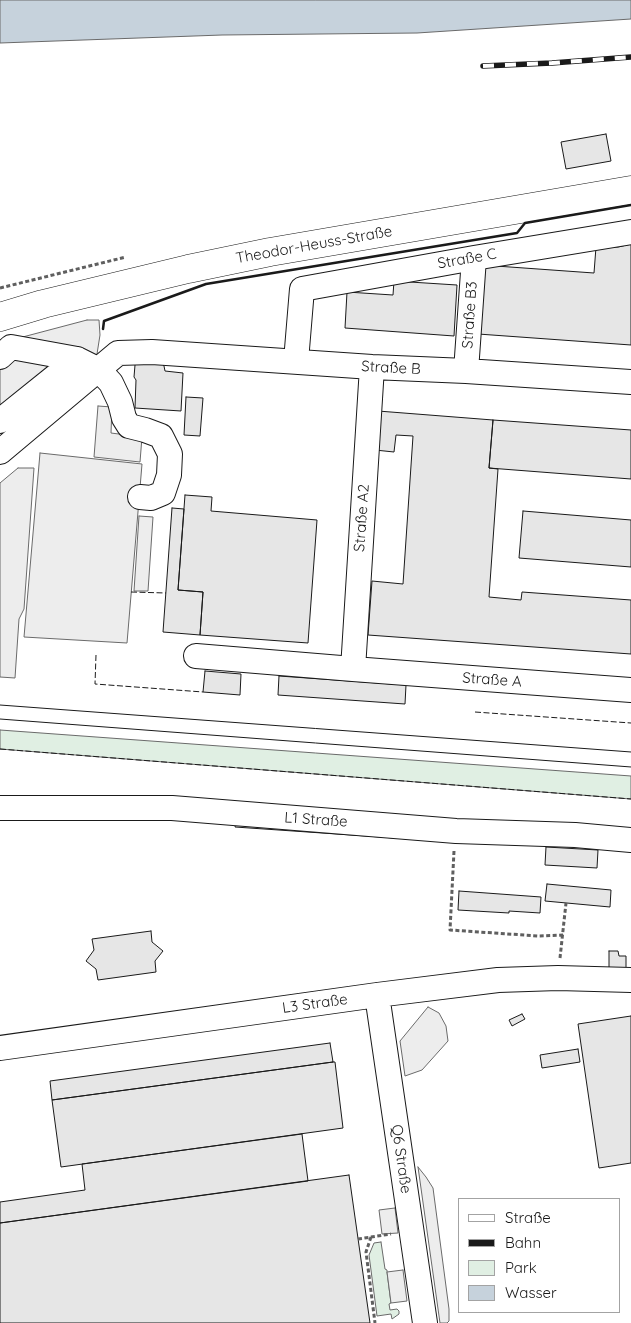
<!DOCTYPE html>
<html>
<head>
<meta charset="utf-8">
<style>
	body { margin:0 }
	#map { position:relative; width:631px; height:1323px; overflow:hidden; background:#fff; font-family:Quicksand,sans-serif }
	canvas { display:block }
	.legend { position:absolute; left:458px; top:1198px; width:162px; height:115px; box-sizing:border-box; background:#fff; border:1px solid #a3a3a3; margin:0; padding:6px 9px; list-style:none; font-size:15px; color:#1a1a1a }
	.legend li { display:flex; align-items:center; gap:10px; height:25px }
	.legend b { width:25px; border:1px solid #a3a3a3 }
</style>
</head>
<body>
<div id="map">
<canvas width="631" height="1323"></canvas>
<ul class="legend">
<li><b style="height:6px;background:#fff"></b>Straße</li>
<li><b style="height:6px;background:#1a1a1a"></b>Bahn</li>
<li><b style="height:14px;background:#e0efe3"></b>Park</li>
<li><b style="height:14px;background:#c6d2dc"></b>Wasser</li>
</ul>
</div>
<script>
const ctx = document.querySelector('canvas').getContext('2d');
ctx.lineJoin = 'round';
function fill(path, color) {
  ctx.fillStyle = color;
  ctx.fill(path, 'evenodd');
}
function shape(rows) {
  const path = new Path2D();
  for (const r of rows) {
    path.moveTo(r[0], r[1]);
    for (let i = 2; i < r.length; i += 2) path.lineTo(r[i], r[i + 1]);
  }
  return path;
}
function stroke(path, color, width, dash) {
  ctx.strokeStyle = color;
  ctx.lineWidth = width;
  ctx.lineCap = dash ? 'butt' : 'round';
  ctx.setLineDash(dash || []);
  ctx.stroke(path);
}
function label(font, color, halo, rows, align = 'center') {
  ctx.font = font + ' Quicksand,sans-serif';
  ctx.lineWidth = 4;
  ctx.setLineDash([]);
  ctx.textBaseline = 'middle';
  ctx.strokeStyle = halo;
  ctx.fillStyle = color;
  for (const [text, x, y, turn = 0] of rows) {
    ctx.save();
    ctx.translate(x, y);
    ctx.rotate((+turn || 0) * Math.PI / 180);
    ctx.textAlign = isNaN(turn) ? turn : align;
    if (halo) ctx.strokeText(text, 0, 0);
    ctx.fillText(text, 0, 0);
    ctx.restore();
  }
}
const green = shape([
	[0,730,631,776,631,799,0,749,0,730],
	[381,1242,385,1269,387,1270,387,1272,391,1303,389,1304,390,1310,397,1309,399,1311,399,1314,392,1319,391,1314,377,1316,369,1255,374,1243,381,1242]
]);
fill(green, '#e0efe3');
stroke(green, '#6a6a6a', 1);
const parking = shape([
	[87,320,99,320,100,335,97,354,0,431,0,343,87,320],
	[98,406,112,407,111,433,142,437,140,462,94,457,98,406],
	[40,453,142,464,127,643,24,637,40,453],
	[18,468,34,468,24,609,19,619,15,678,0,677,0,483,18,468],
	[139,516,153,517,148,591,134,591,139,516],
	[428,1007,439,1013,446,1026,448,1041,422,1070,405,1076,400,1041,428,1007],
	[418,1167,426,1177,433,1188,449,1309,449,1321,447,1323,440,1323,418,1167],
	[395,1208,398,1233,382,1234,379,1210,395,1208],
	[403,1270,407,1301,391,1303,387,1272,403,1270]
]);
fill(parking, '#ededed');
stroke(parking, '#6a6a6a', 1);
const water = shape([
	[0,0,631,0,631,19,417,33,222,35,0,43,0,0]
]);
fill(water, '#c6d2dc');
stroke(water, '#6a6a6a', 1);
const building = shape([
	[606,134,611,161,566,169,561,142,606,134],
	[631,244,631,345,478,334,482,265,594,273,596,247,618,247,631,244],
	[394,281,457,285,454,336,345,328,347,292,393,295,394,281],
	[139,360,161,361,164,366,165,371,183,373,181,411,135,408,136,380,134,377,135,365,139,360],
	[186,397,203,398,200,436,184,435,186,397],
	[378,411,493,420,489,468,498,469,489,597,521,600,522,592,631,600,631,654,368,635,372,581,403,584,413,436,396,435,394,452,375,450,378,411],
	[493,420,631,430,631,479,489,468,493,420],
	[185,495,212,497,211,511,317,520,308,643,200,635,203,592,178,590,185,495],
	[172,508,184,509,178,590,203,592,200,635,163,632,172,508],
	[523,511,631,520,631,567,519,558,523,511],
	[205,671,241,674,240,695,203,692,205,671],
	[279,676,406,685,405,704,278,695,279,676],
	[236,821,453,842,235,827,236,821],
	[546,847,598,850,597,868,545,865,546,847],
	[547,884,611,890,610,907,545,901,547,884],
	[459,891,541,897,540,913,509,911,509,913,458,910,459,891],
	[151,931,152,942,163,951,155,961,156,972,98,980,96,969,86,961,94,950,92,939,151,931],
	[609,951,618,951,619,956,626,956,626,970,609,970,609,951],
	[522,1014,525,1019,512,1026,509,1020,522,1014],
	[631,1016,631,1163,599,1168,578,1024,631,1016],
	[330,1043,333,1062,52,1100,50,1081,330,1043],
	[578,1049,580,1062,542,1068,540,1055,578,1049],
	[333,1062,335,1062,343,1128,61,1167,52,1100,333,1062],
	[302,1134,308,1181,0,1223,0,1202,85,1190,82,1164,302,1134],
	[349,1175,370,1323,0,1323,0,1223,349,1175]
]);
fill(building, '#e6e6e6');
stroke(building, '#1a1a1a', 1);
const minor = shape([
	[0,357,11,347,77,359,99,370,111,383,120,402,124,418,129,426,145,430,161,436,170,454,169,475,163,493,151,498,140,497],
	[296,361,302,289,474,258,631,232],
	[466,371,474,258],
	[0,421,77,359],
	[0,452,118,353,152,352,372,367,466,371,631,382],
	[196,656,353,669,631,690],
	[353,669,372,367],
	[0,808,172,808,456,831,575,835,631,840],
	[377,995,425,1323],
	[0,1048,377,995,498,980,558,978,631,980]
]);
const major = shape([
	[0,317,43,304,188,269,270,252,631,190]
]);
stroke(minor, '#1a1a1a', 26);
stroke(major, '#1a1a1a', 29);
stroke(shape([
	[0,288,126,257],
	[454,851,450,930,538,936,563,935],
	[560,958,566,903],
	[371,1237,366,1252,375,1323],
	[358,1239,391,1234]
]), '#5f5f5f', 3, [4, 2.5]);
stroke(minor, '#fff', 24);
stroke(major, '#fff', 28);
stroke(shape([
	[0,705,631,752],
	[0,719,631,767]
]), '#1a1a1a', 1);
const rail = shape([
	[483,66,552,63,631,57]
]);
stroke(rail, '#1a1a1a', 5.5);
stroke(rail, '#fff', 4, [11]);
stroke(shape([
	[131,592,166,593],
	[96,655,95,684,203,692],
	[475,712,631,723],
	[0,749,631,799]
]), '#1a1a1a', 1, [6, 2.5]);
stroke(shape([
	[103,329,104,321,206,284,517,233,525,223,631,205]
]), '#1a1a1a', 2.5);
label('15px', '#1a1a1a', '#fff', [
	["Theodor-Heuss-Straße",314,245,-10],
	["Straße C",467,259,-10],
	["Straße B3",470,315,-86],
	["Straße B",391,368,3],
	["Straße A2",362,518,-86],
	["Straße A",492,680,4],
	["L1 Straße",316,820,4],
	["L3 Straße",315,1004,-8],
	["Q6 Straße",401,1159,82]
]);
</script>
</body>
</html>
